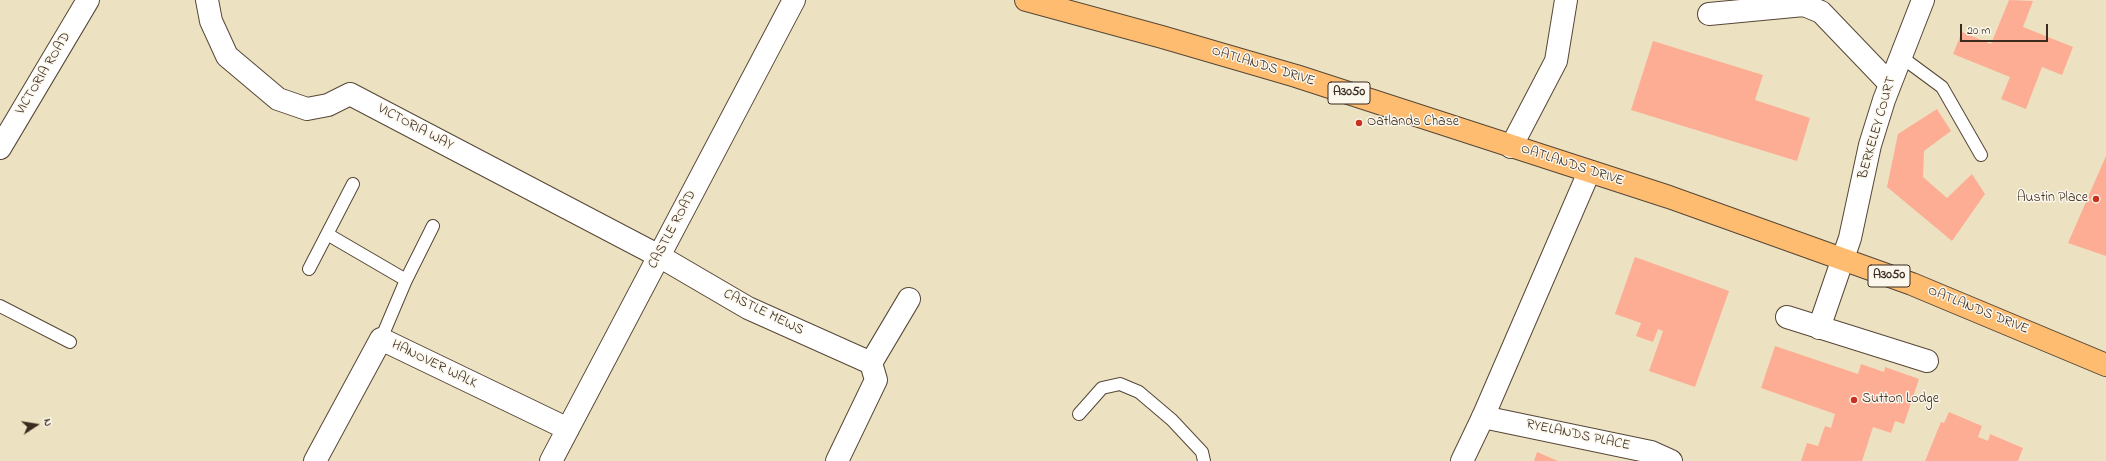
<!DOCTYPE html>
<html>
<head>
<meta charset="utf-8">
<style>
	body { margin:0 }
	#map { position:relative; width:2106px; height:461px; overflow:hidden; background:#ece2c1; font-family:"Indie Flower",sans-serif }
	canvas { display:block }
	.north { position:absolute; left:16px; top:405px; width:40px; height:40px; -webkit-text-stroke:3px #fbf7ec; paint-order:stroke; rotate:78deg; font-size:11px; font-weight:700; line-height:16px; text-align:center; color:#3b2a1e }
	.north::after { content:''; display:block; margin:auto; width:14px; height:18px; background:#3b2a1e; clip-path:polygon(50% 0,100% 100%,50% 72%,0 100%) }
	.scale { position:absolute; left:1960px; top:24px; width:88px; height:18px; box-sizing:border-box; border:2px solid #3b2a1e; border-top:0; padding-left:5px; font-size:12px; line-height:14px; white-space:nowrap; color:#3b2a1e; -webkit-text-stroke:3px #fbf7ec; paint-order:stroke }
</style>
</head>
<body>
<div id="map">
<canvas width="2106" height="461"></canvas>
<div class="north">N</div>
<div class="scale">20 m</div>
</div>
<script>
const ctx = document.querySelector('canvas').getContext('2d');
ctx.lineJoin = 'round';
function fill(path, color) {
  ctx.fillStyle = color;
  ctx.fill(path, 'evenodd');
}
function shape(rows) {
  const path = new Path2D();
  for (const r of rows) {
    path.moveTo(r[0], r[1]);
    for (let i = 2; i < r.length; i += 2) path.lineTo(r[i], r[i + 1]);
  }
  return path;
}
function stroke(path, color, width, dash) {
  ctx.strokeStyle = color;
  ctx.lineWidth = width;
  ctx.lineCap = dash ? 'butt' : 'round';
  ctx.setLineDash(dash || []);
  ctx.stroke(path);
}
function label(font, color, halo, rows, align = 'center') {
  ctx.font = font + ' "Indie Flower",sans-serif';
  ctx.lineWidth = 3;
  ctx.setLineDash([]);
  ctx.textBaseline = 'middle';
  ctx.strokeStyle = halo;
  ctx.fillStyle = color;
  for (const [text, x, y, turn = 0] of rows) {
    ctx.save();
    ctx.translate(x, y);
    ctx.rotate((+turn || 0) * Math.PI / 180);
    ctx.textAlign = isNaN(turn) ? turn : align;
    if (halo) ctx.strokeText(text, 0, 0);
    ctx.fillText(text, 0, 0);
    ctx.restore();
  }
}
fill(shape([
	[2009,0,2033,1,2023,27,2073,47,2062,75,2042,67,2026,109,2001,99,2010,77,1953,54,1962,32,1991,44],
	[1653,41,1763,75,1755,100,1810,118,1797,161,1631,110],
	[1937,109,1951,131,1924,151,1923,177,1947,198,1972,174,1985,194,1952,241,1887,187,1898,134],
	[2106,156,2106,256,2068,243],
	[1635,257,1729,291,1695,387,1649,371,1663,331,1658,329,1653,342,1636,336,1641,323,1615,314],
	[1775,346,1858,374,1861,364,1884,372,1885,367,1919,379,1904,424,1895,421,1891,433,1873,427,1862,461,1801,461,1807,443,1818,446,1825,426,1831,428,1835,414,1761,388],
	[1949,412,1982,426,1978,437,1988,441,1990,434,2023,448,2018,461,1925,461,1941,422,1944,423],
	[1537,452,1558,461,1534,461]
]), '#fdad94');
const service = shape([
	[1900,56,1942,87,1981,155],
	[327,234,406,280],
	[309,269,353,184],
	[0,306,70,342],
	[381,339,406,280,433,226],
	[1079,414,1102,388,1120,384,1139,392,1172,420,1202,452,1204,461]
]);
const minor = shape([
	[207,0,211,21,227,56,278,99,307,109,328,105,350,94,659,256,748,308,871,363,876,380,837,461],
	[1709,14,1804,5,1821,12,1890,84],
	[1511,147,1556,61,1566,0],
	[0,148,88,0],
	[1787,317,1927,361],
	[1819,328,1850,238,1870,145,1884,100,1923,0],
	[871,363,909,299],
	[1483,417,1651,452,1671,461],
	[315,461,381,339,568,429],
	[551,461,794,0]
]);
const tertiary = shape([
	[1462,461,1483,417,1589,172]
]);
const primary = shape([
	[1026,0,1162,37,1296,76,1669,197,1912,284,2106,365]
]);
stroke(service, '#564636', 14);
stroke(minor, '#564636', 24);
stroke(tertiary, '#564636', 24);
stroke(primary, '#564636', 24);
stroke(service, '#fff', 12);
stroke(minor, '#fff', 22);
stroke(tertiary, '#fff', 22);
stroke(primary, '#febc70', 22);
for (const [x, y, r, color] of [
	[1359,123,4,"#c8321e"],
	[2096,199,4,"#c8321e"],
	[1854,400,4,"#c8321e"]
]) {
  const dot = new Path2D();
  dot.arc(x, y, r, 0, 2 * Math.PI);
  ctx.fillStyle = color;
  ctx.fill(dot);
  stroke(dot, '#fbf7ec', 1.5);
}
for (const [x, y, w] of [
	[1349,93,42],
	[1889,276,42]
]) {
  const box = new Path2D();
  box.roundRect(x - w / 2, y - 11, w, 22, 3);
  ctx.fillStyle = '#fbf7ec';
  ctx.fill(box);
  stroke(box, '#3b2a1e', 1);
}
label('bold 13px', '#3b2a1e', null, [
	["A3050",1349,93],
	["A3050",1889,276]
]);
label('14px', '#3b2a1e', '#fbf7ec', [
	["OATLANDS DRIVE",1263,67,17],
	["VICTORIA ROAD",44,74,-59],
	["VICTORIA WAY",415,128,28],
	["BERKELEY COURT",1878,128,-74],
	["OATLANDS DRIVE",1572,166,18],
	["CASTLE ROAD",673,230,-62],
	["OATLANDS DRIVE",1978,311,22],
	["CASTLE MEWS",763,313,26],
	["HANOVER WALK",434,365,26],
	["RYELANDS PLACE",1578,436,12]
]);
label('14px', '#3b2a1e', '#fbf7ec', [
	["Oatlands Chase",1367,123],
	["Austin Place",2088,199,"right"],
	["Sutton Lodge",1862,400]
], 'left');
</script>
</body>
</html>
